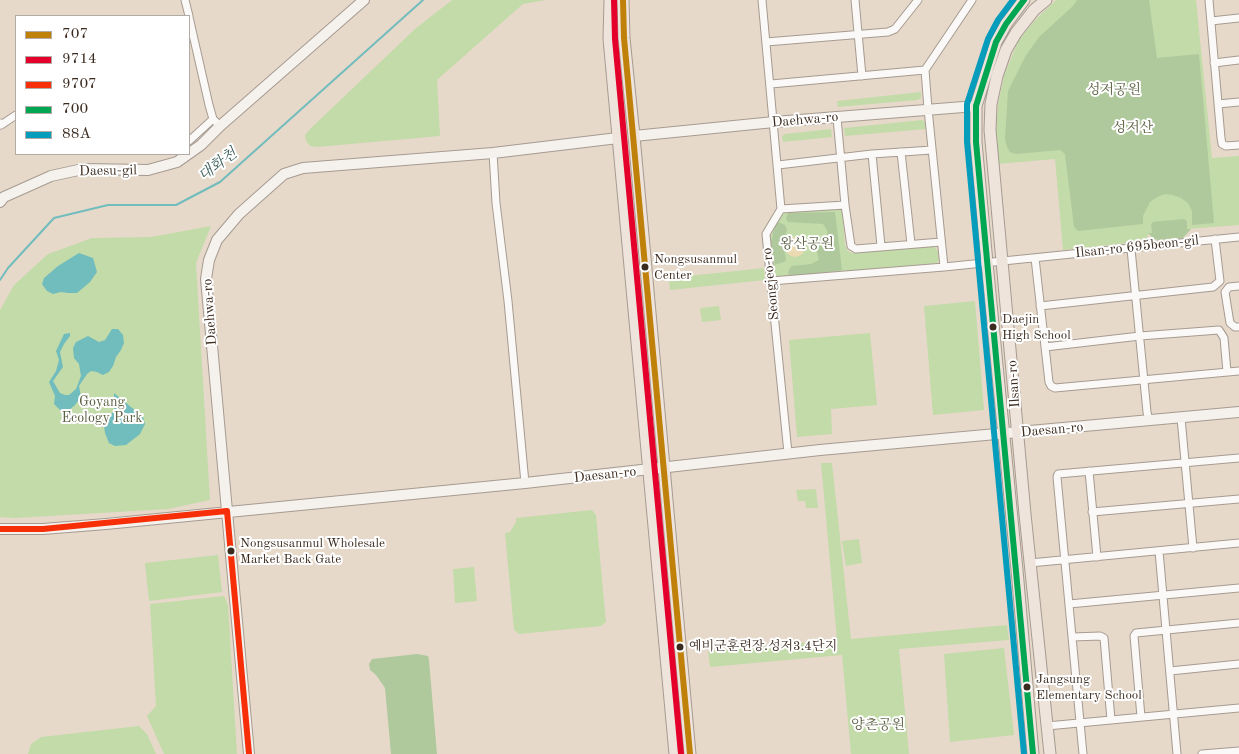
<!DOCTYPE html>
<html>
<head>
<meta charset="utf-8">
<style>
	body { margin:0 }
	#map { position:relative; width:1239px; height:754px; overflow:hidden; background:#e7d9ca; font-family:"Old Standard TT",serif }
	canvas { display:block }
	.legend { position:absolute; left:15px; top:15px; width:175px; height:140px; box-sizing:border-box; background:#fff; border:1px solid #b1aaa5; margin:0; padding:6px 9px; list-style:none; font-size:15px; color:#3b2a1e }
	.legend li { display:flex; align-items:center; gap:10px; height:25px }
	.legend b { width:25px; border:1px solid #b1aaa5 }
</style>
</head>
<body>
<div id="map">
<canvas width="1239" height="754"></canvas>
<ul class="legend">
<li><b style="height:6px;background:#bf8109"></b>707</li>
<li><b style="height:6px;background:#e4002b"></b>9714</li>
<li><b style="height:6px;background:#f72f08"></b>9707</li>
<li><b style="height:6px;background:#00a651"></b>700</li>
<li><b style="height:6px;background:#069cbc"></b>88A</li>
</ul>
</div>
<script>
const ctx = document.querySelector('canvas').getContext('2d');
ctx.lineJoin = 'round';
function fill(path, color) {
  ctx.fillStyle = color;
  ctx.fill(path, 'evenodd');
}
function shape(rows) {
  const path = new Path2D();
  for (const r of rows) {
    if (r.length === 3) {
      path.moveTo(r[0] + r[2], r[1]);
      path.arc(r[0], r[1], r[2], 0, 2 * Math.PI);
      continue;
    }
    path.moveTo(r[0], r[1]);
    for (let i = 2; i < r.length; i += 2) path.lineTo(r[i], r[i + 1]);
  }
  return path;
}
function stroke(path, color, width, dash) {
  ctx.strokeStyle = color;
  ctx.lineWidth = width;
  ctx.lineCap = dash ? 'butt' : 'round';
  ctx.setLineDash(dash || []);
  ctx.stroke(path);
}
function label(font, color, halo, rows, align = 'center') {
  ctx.font = font + ' "Old Standard TT","Noto Serif KR",serif';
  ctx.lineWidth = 4;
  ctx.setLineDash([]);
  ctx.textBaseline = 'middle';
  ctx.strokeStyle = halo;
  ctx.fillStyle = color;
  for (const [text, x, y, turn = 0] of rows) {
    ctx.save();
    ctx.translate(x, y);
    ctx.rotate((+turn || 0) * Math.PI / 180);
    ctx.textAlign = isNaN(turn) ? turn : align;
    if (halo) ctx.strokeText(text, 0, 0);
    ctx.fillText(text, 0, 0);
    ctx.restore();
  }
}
fill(shape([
	[452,0,546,0,523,4,437,80,440,136,317,147,310,146,306,141,305,135,310,129,415,29],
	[1056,0,1196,0,1212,158,1239,156,1239,225,1187,229,1187,221,1151,225,1152,233,1148,234,1147,241,1063,250,1055,159,998,164,996,130,998,104,1004,76,1018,41,1035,20],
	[921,92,921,98,917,100,838,107,837,101],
	[922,120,925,122,926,129,845,136,844,128],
	[831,129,832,137,783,142,782,136,785,134],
	[842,208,845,245,848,251,852,253,932,245,938,251,939,260,937,263,780,280,775,276,769,243,773,228,782,214,785,212],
	[211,226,196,263,210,500,168,509,15,518,0,517,0,310,14,285,48,254,92,238,151,237],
	[764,268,765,280,670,290,669,278],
	[975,301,984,410,933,415,924,306],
	[719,306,721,320,702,322,700,308],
	[870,333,877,405,831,409,832,434,797,437,789,340],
	[821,463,832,463,851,639,1007,625,1009,640,899,649,909,754,851,754,842,655,710,667,708,651,837,640],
	[816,489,818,508,806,508,805,501,798,501,796,490],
	[592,510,596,515,606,622,601,626,519,634,514,630,505,533,510,532,516,522,516,518],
	[859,539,862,563,846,566,842,541],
	[218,555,222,592,149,601,145,563],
	[474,567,477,601,455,603,453,569],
	[224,596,228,605,237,754,164,754,147,716,156,706,150,604],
	[1004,648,1014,735,950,742,944,654],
	[139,726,147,734,156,754,28,754,31,744,41,737]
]), '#c2dba9');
fill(shape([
	[1077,0,1149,0,1157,58,1199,54,1214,223,1192,225,1192,211,1188,203,1181,198,1173,195,1165,194,1157,197,1150,202,1143,216,1143,224,1078,231,1074,227,1065,154,1060,150,1016,154,1010,152,1007,147,1005,139,1008,91,1025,57,1039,37,1073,6],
	[835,212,842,270,792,277,788,274,789,269,792,266,811,264,819,260,817,252,818,245,822,238,827,236,827,230,823,224,788,222,786,219,787,215,789,213],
	[1184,219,1187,221,1187,229,1191,229,1183,238,1158,240,1154,239,1148,233,1152,233,1151,225,1153,222],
	[778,222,785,225,787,230,783,242,786,261,775,265,771,243,774,229],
	[417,654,428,656,429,660,437,754,391,754,385,688,376,675,370,670,369,664,372,659]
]), '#afc99d');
fill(shape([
	[795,247,10]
]), '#ebdab2');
fill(shape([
	[79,253,93,258,97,272,90,282,77,293,68,293,61,292,53,294,47,291,42,284,44,278,58,266],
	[112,329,118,329,123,335,124,343,121,350,116,357,113,366,109,372,103,375,97,372,91,371,87,374,79,386,81,397,75,405,68,411,60,410,54,404,55,396,49,382,56,371,59,360,56,351,64,334,70,333,70,336,64,344,60,352,63,367,53,381,60,393,65,395,69,395,76,389,81,376,79,364,74,358,73,348,76,342,88,336,99,342,105,340],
	[114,393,143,417,145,424,140,434,126,445,115,446,109,443,105,433,104,426,114,410]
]), '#71bcbd');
stroke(shape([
	[0,280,8,268,54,218,108,205,176,205,220,182,423,0]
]), '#71bcbd', 2);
const street = shape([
	[185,0,189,16],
	[762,0,781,209,766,234,788,453],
	[855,0,862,76],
	[1209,0,1221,138,1222,144,1226,146,1239,145],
	[189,17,209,105,213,119,220,126],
	[1211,21,1239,18],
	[766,42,888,32,895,29,918,0],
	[1214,63,1239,60],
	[925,70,928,109,944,267],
	[771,84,925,70,972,0],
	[1218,104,1239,102],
	[837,118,845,205,851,246,856,249,941,242],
	[0,123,1,125,16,115],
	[189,141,213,119],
	[901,152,911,244],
	[493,153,496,203,508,301,525,483],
	[872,154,881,246],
	[778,165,872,154,932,150],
	[781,209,845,205],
	[1131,249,1147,412,1149,421],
	[1035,258,1049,382,1051,386,1055,388,1239,371],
	[771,281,944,267,1239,237],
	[1239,286,1229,287,1225,292,1230,323,1235,327,1239,327],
	[1040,306,1213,287,1220,281,1215,239],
	[1045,347,1140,336,1219,330,1224,338,1227,372],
	[1181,418,1193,548],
	[1089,471,1097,557],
	[1092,512,1239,499],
	[1159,551,1177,754],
	[1030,563,1239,543],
	[1069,604,1239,588],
	[1073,637,1100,636,1104,638,1111,720],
	[1170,671,1239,664],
	[1141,717,1134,636,1136,633,1239,623],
	[1047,726,1239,708],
	[1083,754,1057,477,1058,474,1239,458],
	[1202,754,1239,751]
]);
const secondary = shape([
	[634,136,774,122,976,106],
	[0,202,4,197,51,176,83,169,148,170,177,162,201,145,220,126,364,0],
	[0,529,43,529,106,524,525,483,820,450,1239,412],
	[249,754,206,279,209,260,217,240,239,214,284,174,303,168,493,153,618,138]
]);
const primary = shape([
	[610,0,609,39,675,754],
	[623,0,624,38,634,136,690,754],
	[1024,0,1006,24,996,42,976,106,976,142,986,252,1017,570,1033,754],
	[1046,0,1034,10,1016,33,1006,50,997,76,991,104,990,130,1025,514,1050,754]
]);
stroke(street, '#a69b91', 9);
stroke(secondary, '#a69b91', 12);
stroke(primary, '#a69b91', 13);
stroke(street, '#fbf9f7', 7);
stroke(secondary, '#f5f1ed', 10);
stroke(primary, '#eee4dc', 11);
stroke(shape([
	[623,0,624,38,690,754]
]), '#bf8109', 6);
stroke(shape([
	[614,0,615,39,681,754]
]), '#e4002b', 6);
stroke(shape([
	[227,511,249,754],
	[0,529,43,529,227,511]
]), '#f72f08', 6);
stroke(shape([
	[1024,0,1006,24,996,42,976,106,976,142,1033,754]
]), '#00a651', 6);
stroke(shape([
	[1013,0,998,20,988,39,967,104,967,142,1024,754]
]), '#069cbc', 6);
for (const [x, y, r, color] of [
	[645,267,4.5,"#3b2a1e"],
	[993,327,4.5,"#3b2a1e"],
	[231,551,4.5,"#3b2a1e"],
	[680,647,4.5,"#3b2a1e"],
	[1027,687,4.5,"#3b2a1e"]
]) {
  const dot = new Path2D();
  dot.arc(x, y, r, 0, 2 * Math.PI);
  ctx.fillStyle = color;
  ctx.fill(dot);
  stroke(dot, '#fff', 2);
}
label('13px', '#3b2a1e', '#fff', [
	["Nongsusanmul",654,260],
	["Center",654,276],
	["Daejin",1002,320],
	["High School",1002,336],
	["Nongsusanmul Wholesale",240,544],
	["Market Back Gate",240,560],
	["예비군훈련장.성저3.4단지",689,647],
	["Jangsung",1036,680],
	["Elementary School",1036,696]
], 'left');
label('14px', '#5a5f40', '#fff', [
	["성저공원",1114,90],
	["성저산",1133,128],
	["왕산공원",807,244],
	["Goyang",102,402],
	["Ecology Park",102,418],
	["양촌공원",878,725]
]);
label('14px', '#3b2a1e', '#fff', [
	["Daehwa-ro",805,120,-5],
	["Daesu-gil",108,171,-1],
	["Ilsan-ro 695beon-gil",1137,247,-6],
	["Seongjeo-ro",771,284,-96],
	["Daehwa-ro",210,312,-94],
	["Ilsan-ro",1014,384,-94],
	["Daesan-ro",1052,430,-5],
	["Daesan-ro",605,475,-6]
]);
label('italic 15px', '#3d605c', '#fff', [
	["대화천",218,165,-37]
]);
</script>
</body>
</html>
